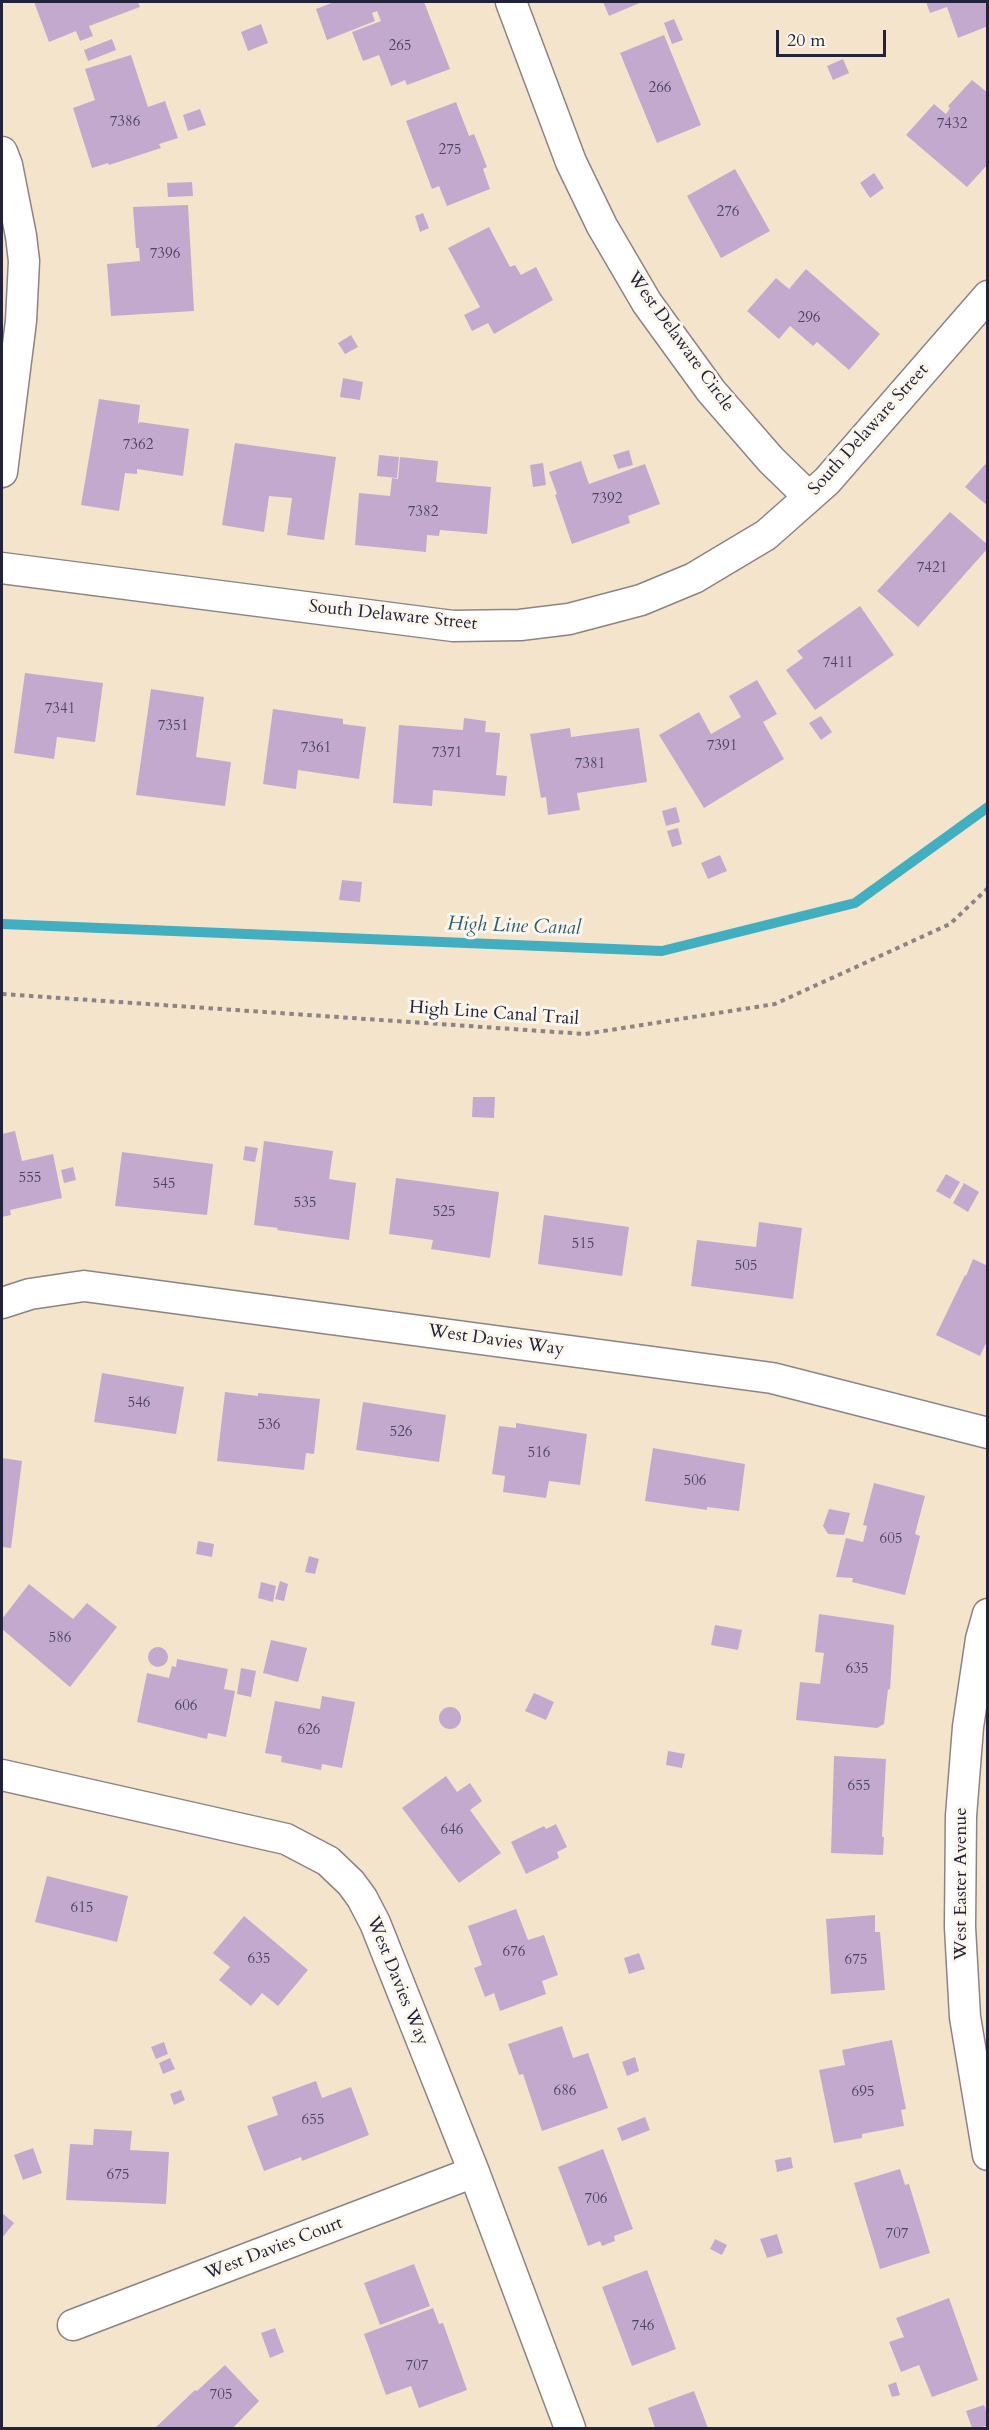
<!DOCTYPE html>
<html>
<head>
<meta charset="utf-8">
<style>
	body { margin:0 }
	#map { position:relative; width:989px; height:2430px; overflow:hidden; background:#f5e4cc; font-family:Cardo,serif }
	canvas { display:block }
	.frame { position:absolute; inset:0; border:3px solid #22223b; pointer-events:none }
	.scale { position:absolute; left:776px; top:30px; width:110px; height:27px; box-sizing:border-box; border:3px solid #22223b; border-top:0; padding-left:8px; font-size:18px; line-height:21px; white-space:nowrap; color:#22223b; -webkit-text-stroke:4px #fbf7ec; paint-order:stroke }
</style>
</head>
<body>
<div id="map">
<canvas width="989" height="2430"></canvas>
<div class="frame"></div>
<div class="scale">20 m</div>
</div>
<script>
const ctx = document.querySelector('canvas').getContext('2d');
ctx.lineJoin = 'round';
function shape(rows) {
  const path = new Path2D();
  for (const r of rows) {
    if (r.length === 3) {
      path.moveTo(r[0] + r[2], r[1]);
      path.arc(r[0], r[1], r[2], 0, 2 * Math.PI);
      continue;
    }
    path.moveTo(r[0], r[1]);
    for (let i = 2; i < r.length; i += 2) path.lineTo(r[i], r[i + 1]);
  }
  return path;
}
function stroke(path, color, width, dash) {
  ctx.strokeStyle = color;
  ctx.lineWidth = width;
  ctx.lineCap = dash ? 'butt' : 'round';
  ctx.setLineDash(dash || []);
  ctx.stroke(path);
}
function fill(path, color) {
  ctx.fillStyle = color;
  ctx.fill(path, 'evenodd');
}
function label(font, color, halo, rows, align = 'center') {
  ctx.font = font + ' Cardo,serif';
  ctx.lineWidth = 6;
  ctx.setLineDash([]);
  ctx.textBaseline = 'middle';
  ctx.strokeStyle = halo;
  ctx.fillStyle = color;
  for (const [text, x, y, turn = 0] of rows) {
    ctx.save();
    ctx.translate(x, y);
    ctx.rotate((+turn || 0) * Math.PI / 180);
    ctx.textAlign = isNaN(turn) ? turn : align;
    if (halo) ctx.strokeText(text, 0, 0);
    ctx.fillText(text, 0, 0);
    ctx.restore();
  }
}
stroke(shape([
	[2,924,662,951,855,903,988,807]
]), '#41afbf', 10);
fill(shape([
	[34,2,138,2,140,7,89,26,93,36,80,41,76,31,49,42],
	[334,2,424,2,450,69,407,85,405,80,391,86,379,55,363,61,352,32,381,21,377,11,372,13,375,21,327,40,316,9],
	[603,2,642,2,609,16],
	[926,2,988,2,988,26,958,38,947,7,930,13],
	[674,19,683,40,672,44,664,23],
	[261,24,268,43,248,51,241,32],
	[664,35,701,125,657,143,620,53],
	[112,39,116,50,88,61,84,50],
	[131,55,148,107,165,101,178,138,159,144,161,148,109,165,108,163,92,168,73,108,95,100,85,69],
	[843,59,849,73,833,80,827,66],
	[972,80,988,93,988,164,967,187,906,135,934,104,946,114,950,108,948,106],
	[456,102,469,136,474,134,487,167,483,169,490,189,447,206,439,186,432,189,406,121],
	[200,109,206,125,188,131,183,115],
	[735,169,770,231,721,258,687,196],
	[874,173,884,188,870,198,860,183],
	[192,182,193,196,168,197,167,183],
	[188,205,194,311,111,316,107,264,140,261,139,248,136,248,133,207],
	[423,213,429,228,420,232,415,216],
	[489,227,510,267,515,265,521,275,536,267,553,300,494,334,488,323,472,331,464,315,480,307,448,248],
	[806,269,880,334,849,370,817,342,813,346,790,326,779,339,747,311,776,278,789,289],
	[351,335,358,347,345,354,338,343],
	[343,378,363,382,360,400,340,397],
	[99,399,140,405,138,424,140,422,189,429,183,476,137,469,137,474,125,473,119,511,81,505],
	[235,443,336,457,324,540,287,535,292,498,269,496,264,532,222,525],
	[629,450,633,465,618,469,613,455],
	[379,455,399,457,397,478,377,476],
	[400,457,438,461,436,482,491,487,487,534,440,530,439,536,427,535,426,552,355,545,359,493,390,496,392,478,398,479],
	[581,461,589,484,645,464,660,504,628,516,630,523,572,544,555,495,557,494,549,472],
	[988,461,988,506,965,487],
	[543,463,546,485,533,487,530,465],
	[950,512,988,545,988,548,918,627,877,591],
	[860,606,894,655,815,710,786,670,803,658,797,651],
	[25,673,103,683,95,742,57,737,54,759,14,753],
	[757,680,777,714,763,722,784,759,704,808,659,735,699,712,711,734,741,717,729,696],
	[151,689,204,697,196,757,231,762,225,806,136,795],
	[273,709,343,719,343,724,366,727,359,779,298,770,296,789,263,784],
	[821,716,832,732,821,740,809,723],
	[464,718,486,721,485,732,500,733,496,775,507,776,505,796,433,790,432,806,393,803,399,725,463,730],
	[570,728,571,737,639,728,647,782,577,793,580,810,548,815,546,797,541,798,530,734],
	[676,807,680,822,666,826,662,811],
	[678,828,682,844,672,847,667,831],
	[720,855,727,871,708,879,701,863],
	[342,880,362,882,360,902,339,900],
	[473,1097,495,1097,494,1118,472,1117],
	[15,1131,22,1161,53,1154,62,1198,10,1210,11,1215,2,1217,2,1134],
	[264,1141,333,1151,329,1179,356,1183,349,1240,277,1230,278,1228,254,1225],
	[245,1146,258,1148,255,1162,243,1160],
	[122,1152,213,1164,207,1215,115,1206],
	[73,1167,76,1180,64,1183,61,1170],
	[946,1174,960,1182,950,1199,936,1191],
	[396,1178,499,1192,490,1258,431,1249,433,1240,389,1234],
	[964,1183,979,1192,968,1212,953,1203],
	[544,1215,629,1227,622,1276,538,1264],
	[759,1222,802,1228,793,1299,691,1286,697,1240,756,1247],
	[973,1259,988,1266,988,1339,980,1356,936,1335,965,1275,966,1276],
	[102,1373,184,1387,176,1434,94,1422],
	[225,1392,258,1396,258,1393,320,1399,314,1454,306,1453,304,1470,217,1461],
	[363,1402,446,1415,439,1462,356,1450],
	[516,1423,587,1434,580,1485,549,1481,546,1498,503,1492,505,1476,492,1474,499,1426,516,1428],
	[653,1448,745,1464,739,1511,707,1507,707,1510,645,1501],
	[2,1458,22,1461,11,1548,2,1547],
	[874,1483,925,1496,915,1534,920,1536,905,1595,852,1582,853,1578,836,1577,846,1538,863,1542,867,1526,863,1525],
	[829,1509,850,1513,844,1535,828,1534,823,1526],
	[198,1541,214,1544,212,1557,196,1554],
	[309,1556,319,1559,315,1574,305,1572],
	[280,1581,288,1584,284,1601,275,1599],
	[261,1582,276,1586,273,1602,258,1598],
	[29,1584,73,1619,87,1603,117,1627,70,1687,2,1629,2,1619],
	[819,1614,894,1625,890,1690,888,1689,884,1724,877,1728,796,1720,800,1682,820,1684,824,1653,815,1652],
	[715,1625,742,1630,738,1650,711,1645],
	[271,1640,307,1648,298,1682,263,1673],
	[158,1657,10],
	[177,1659,228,1669,224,1689,235,1691,226,1737,208,1733,207,1739,137,1722,147,1673,169,1678,172,1666,176,1667],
	[241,1668,256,1671,251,1697,237,1694],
	[534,1693,554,1702,546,1720,525,1711],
	[322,1696,355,1702,342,1768,322,1764,321,1770,281,1762,282,1756,265,1753,275,1701,320,1709],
	[450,1718,11],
	[668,1751,685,1754,682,1768,666,1765],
	[834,1756,886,1759,882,1837,884,1837,883,1855,831,1853],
	[446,1776,457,1792,470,1783,482,1801,470,1810,501,1853,459,1883,402,1808],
	[556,1824,567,1847,557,1852,559,1858,526,1874,511,1842,544,1826,546,1829],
	[47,1876,128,1896,117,1942,35,1922],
	[516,1909,528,1940,544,1935,558,1975,542,1981,546,1994,500,2011,494,1993,485,1997,474,1968,482,1965,468,1926],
	[875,1915,875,1932,880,1932,885,1990,831,1994,826,1919],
	[244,1916,308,1970,278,2006,262,1993,251,2006,219,1980,230,1967,213,1953],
	[639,1953,645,1969,629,1974,624,1958],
	[562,2026,573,2058,588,2053,608,2108,542,2131,523,2074,519,2075,508,2044],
	[892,2040,906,2109,901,2110,904,2126,862,2134,862,2138,834,2143,819,2070,845,2065,842,2050],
	[164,2042,168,2054,156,2059,151,2047],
	[635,2057,639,2071,627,2076,622,2062],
	[170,2058,175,2069,163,2074,159,2063],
	[316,2081,322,2098,351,2087,369,2135,302,2161,301,2157,264,2171,247,2126,278,2115,272,2097],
	[181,2090,185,2100,174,2105,170,2094],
	[645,2117,650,2130,622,2141,617,2128],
	[94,2129,132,2131,130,2150,169,2152,166,2204,66,2200,70,2144,93,2145],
	[33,2148,42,2173,23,2180,14,2155],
	[603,2149,633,2229,614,2236,615,2241,602,2246,600,2241,588,2246,558,2167],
	[791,2157,793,2168,777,2172,775,2160],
	[900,2169,905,2185,909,2184,930,2253,880,2269,854,2183],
	[2,2213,14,2223,2,2238],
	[777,2234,783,2253,767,2258,760,2239],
	[715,2239,727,2245,722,2255,710,2249],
	[414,2264,430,2306,380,2325,364,2283],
	[647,2270,676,2349,632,2366,602,2287],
	[949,2298,978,2380,932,2397,919,2365,901,2372,889,2342,904,2337,896,2318],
	[433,2308,439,2324,443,2323,467,2390,419,2408,411,2386,386,2395,364,2334],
	[275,2328,284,2352,270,2358,261,2333],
	[225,2365,259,2401,233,2428,155,2428,195,2390,197,2391],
	[896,2382,900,2395,892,2397,888,2385],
	[694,2391,708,2428,655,2428,648,2408],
	[984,2405,988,2415,988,2426,972,2428,966,2411]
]), '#c4a9ce');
const street = shape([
	[511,2,571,162,602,226,647,303,711,391,771,460,809,497],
	[2,152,7,165,21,236,24,261,21,321,2,472],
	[2,568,453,626,520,625,569,619,641,600,694,578,766,535,809,497,827,481,988,296],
	[2,1303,30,1294,84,1286,772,1378,988,1433],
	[988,1614,981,1639,968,1727,961,1816,960,1927,965,2017,988,2155],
	[2,1775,286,1839,328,1861,351,1883,362,1898,375,1923,474,2172,570,2428],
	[73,2325,474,2172]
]);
stroke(street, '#8c8384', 33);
stroke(shape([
	[2,994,585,1034,775,1004,950,924,988,888]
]), '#8c8384', 4, [4.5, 4.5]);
stroke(street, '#fff', 30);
label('15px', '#4a4460', null, [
	["265",400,47],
	["266",660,89],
	["7386",125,123],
	["7432",952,125],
	["275",450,151],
	["276",728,213],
	["7396",165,255],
	["296",809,319],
	["7362",138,446],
	["7392",607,500],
	["7382",423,513],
	["7421",932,569],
	["7411",838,664],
	["7341",60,710],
	["7351",173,727],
	["7391",722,747],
	["7361",316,749],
	["7371",447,754],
	["7381",590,765],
	["555",30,1179],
	["545",164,1185],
	["535",305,1204],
	["525",444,1213],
	["515",583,1245],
	["505",746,1267],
	["546",139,1404],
	["536",269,1426],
	["526",401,1433],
	["516",539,1454],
	["506",695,1482],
	["605",891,1540],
	["586",60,1639],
	["635",857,1670],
	["606",186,1707],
	["626",309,1731],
	["655",859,1787],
	["646",452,1831],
	["615",82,1909],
	["676",514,1953],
	["635",259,1960],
	["675",856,1961],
	["686",565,2092],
	["695",863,2093],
	["655",313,2121],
	["675",118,2176],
	["706",596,2200],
	["707",897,2235],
	["746",643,2327],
	["707",417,2367],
	["705",221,2396]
]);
label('18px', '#22223b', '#fbf7ec', [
	["West Delaware Circle",680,342,54],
	["South Delaware Street",869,430,-48],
	["South Delaware Street",393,616,6],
	["High Line Canal Trail",494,1014,4],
	["West Davies Way",496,1341,8],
	["West Easter Avenue",962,1884,-90],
	["West Davies Way",397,1981,68],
	["West Davies Court",274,2249,-21]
]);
label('italic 20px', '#2e5a70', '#fbf7ec', [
	["High Line Canal",514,927,2]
]);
</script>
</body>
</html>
